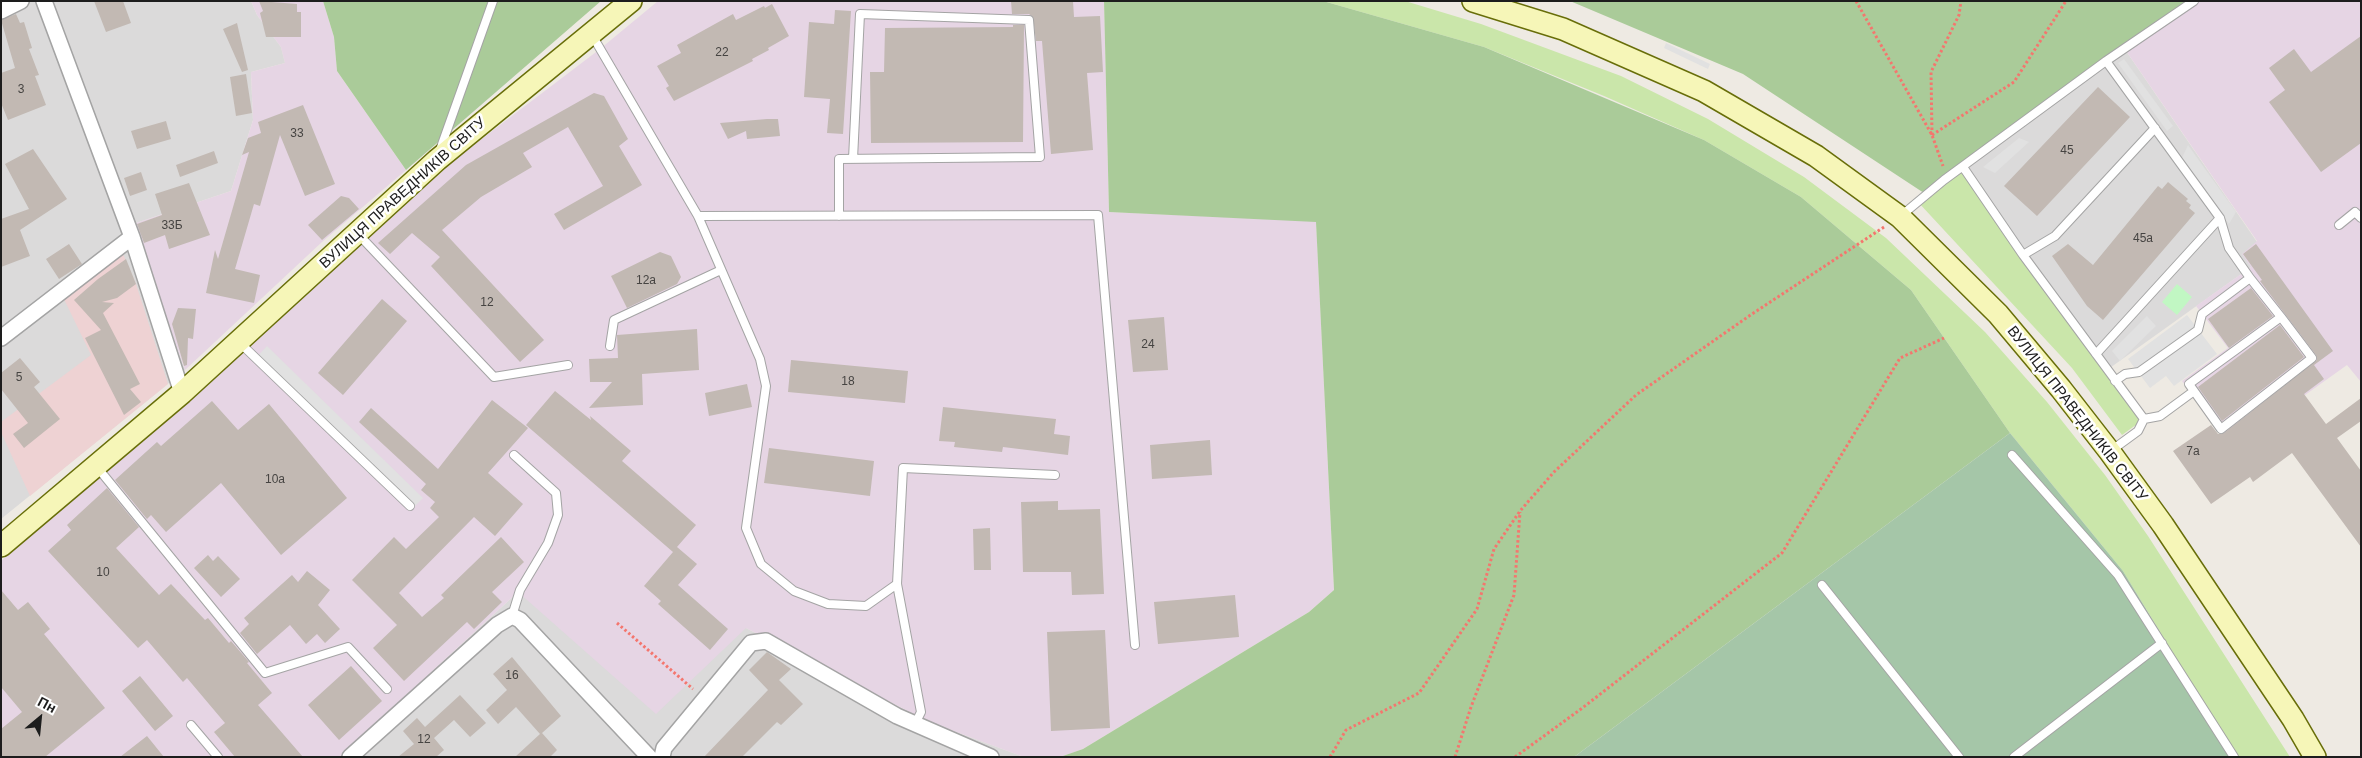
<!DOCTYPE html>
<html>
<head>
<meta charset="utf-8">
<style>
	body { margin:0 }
	#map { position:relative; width:2362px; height:758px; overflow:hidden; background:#eeeae3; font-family:Helvetica,sans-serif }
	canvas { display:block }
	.frame { position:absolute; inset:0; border:2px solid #1d1d1d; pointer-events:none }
	.north { position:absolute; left:15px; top:693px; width:50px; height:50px; -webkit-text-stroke:4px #fff; paint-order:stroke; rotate:28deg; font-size:14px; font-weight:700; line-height:20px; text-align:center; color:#1d1d1d }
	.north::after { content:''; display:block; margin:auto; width:18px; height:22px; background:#1d1d1d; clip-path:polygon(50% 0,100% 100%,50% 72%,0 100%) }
</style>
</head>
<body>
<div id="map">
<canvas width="2362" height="758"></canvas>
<div class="frame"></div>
<div class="north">Пн</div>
</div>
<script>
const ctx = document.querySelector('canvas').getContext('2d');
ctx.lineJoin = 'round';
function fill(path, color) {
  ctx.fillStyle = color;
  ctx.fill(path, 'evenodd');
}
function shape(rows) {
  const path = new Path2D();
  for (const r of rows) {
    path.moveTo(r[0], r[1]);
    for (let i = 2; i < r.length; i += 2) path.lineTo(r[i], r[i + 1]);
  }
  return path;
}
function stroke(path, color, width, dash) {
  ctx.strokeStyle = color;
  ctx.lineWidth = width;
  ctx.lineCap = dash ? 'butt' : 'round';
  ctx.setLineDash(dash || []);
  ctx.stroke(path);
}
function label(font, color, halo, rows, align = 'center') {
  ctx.font = font + ' Helvetica,sans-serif';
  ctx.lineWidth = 5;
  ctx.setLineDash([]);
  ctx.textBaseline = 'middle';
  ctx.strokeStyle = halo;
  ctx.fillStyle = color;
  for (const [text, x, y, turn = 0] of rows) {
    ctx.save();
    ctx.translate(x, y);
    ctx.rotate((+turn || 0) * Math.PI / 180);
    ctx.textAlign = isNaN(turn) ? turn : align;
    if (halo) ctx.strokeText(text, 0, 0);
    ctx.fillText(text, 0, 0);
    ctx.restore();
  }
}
fill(shape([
	[1,1,251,1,257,15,281,47,285,63,251,72,253,120,231,191,133,224,185,370,1,519],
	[2124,48,2257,242,2251,267,2107,370,1963,167],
	[518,592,746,628,929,722,1024,757,339,757]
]), '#dbdada');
fill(shape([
	[123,254,136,284,168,384,30,496,1,432,1,422,91,355,62,295,112,258]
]), '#eed2d3');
fill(shape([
	[251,1,323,1,334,37,337,71,406,170,322,242,185,370,133,224,231,191,253,120,251,72,285,63,281,47,257,15],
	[658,1,1104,1,1109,212,1316,221,1334,590,1309,612,1083,749,1060,757,1024,757,929,722,746,628,656,714,518,592,339,757,1,757,1,561,188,402,458,157,600,49],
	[2194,1,2361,1,2361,382,2347,365,2231,448,2182,381,2228,348,2196,306,2251,267,2242,254,2257,241,2124,48]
]), '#e6d5e4');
fill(shape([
	[1323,1,1405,1,1481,24,1621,76,1708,119,1804,177,1886,238,1985,332,2047,402,2105,475,2148,536,2290,757,2236,757,2123,571,2010,433,1911,290,1801,197,1704,140,1604,96,1484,47],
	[1963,167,2144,419,2122,435,2072,368,1918,202]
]), '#cae6aa');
fill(shape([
	[323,1,601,1,406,170,337,71,334,37],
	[1104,1,1323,1,1484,47,1704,140,1801,197,1911,290,2010,433,1574,757,1060,757,1083,749,1309,612,1334,590,1316,222,1109,212],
	[1570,1,2194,1,1927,195,1743,74]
]), '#aacb99');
fill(shape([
	[2010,433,2123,571,2236,757,1574,757]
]), '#a5c6a8');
fill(shape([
	[2177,284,2192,297,2177,315,2162,302]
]), '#c1f7c3');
fill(shape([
	[1666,43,1710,64,1708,69,1664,48],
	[2124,59,2173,126,2167,131,2118,63],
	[2019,138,2029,142,1995,173,1983,167],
	[2188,145,2236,212,2229,224,2182,158],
	[2187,315,2217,354,2174,386,2166,376,2150,388,2128,359],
	[2147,316,2156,326,2120,361,2112,351],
	[267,346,423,498,410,511,254,360]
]), '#e1e1e1');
fill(shape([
	[94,1,123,1,131,23,106,32],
	[259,1,297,4,297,12,301,12,301,37,266,37,260,13,263,11],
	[1011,1,1073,1,1074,17,1100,16,1103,72,1087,73,1093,150,1051,154,1042,41,1036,41,1033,17,1029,14,1012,14],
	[772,4,789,36,768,48,769,50,752,59,753,61,674,101,666,88,669,86,657,66,681,53,677,45,733,14,736,20,764,6,765,8],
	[835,10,851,11,843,134,827,133,830,99,804,97,809,22,834,24],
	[16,14,20,23,24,22,32,48,29,49,39,75,35,76,46,105,8,120,1,103,1,73,15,68,1,20],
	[237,23,248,70,242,72,223,29],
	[1013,25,1024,25,1023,142,871,143,870,72,884,72,885,28,1013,27],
	[2361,36,2361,143,2321,172,2269,102,2285,90,2269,68,2294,49,2311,72],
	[246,74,252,113,236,116,230,77],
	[2098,87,2130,117,2037,216,2004,186],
	[594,93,604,96,628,139,619,146,642,185,564,230,554,214,603,186,568,127,523,153,532,167,481,197,442,230,544,340,520,362,431,266,440,257,412,233,390,254,378,243,466,165],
	[303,105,335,184,305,196,280,135,260,206,254,204,235,269,260,275,254,303,206,293,215,250,218,259,249,152,242,155,248,138,261,133,258,122],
	[767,119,778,119,780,136,747,139,746,131,728,139,720,123],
	[166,121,171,139,137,149,131,131],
	[33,149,67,199,20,230,30,256,1,267,1,219,29,209,5,164],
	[214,151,218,163,180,177,176,165],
	[141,172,147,190,130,196,124,178],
	[2168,182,2188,199,2186,201,2191,205,2189,208,2195,213,2103,320,2087,306,2052,256,2068,244,2093,265,2158,186,2162,189],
	[189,183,210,235,169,249,165,235,144,243,137,224,162,215,155,194],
	[341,196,349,198,359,209,322,240,308,225],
	[69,244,82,264,59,279,46,259],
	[2256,244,2333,351,2314,365,2324,379,2304,394,2326,424,2361,398,2361,421,2337,438,2361,471,2361,547,2292,453,2253,482,2250,477,2211,504,2173,451,2211,425,2218,434,2224,433,2317,360,2316,355,2260,281,2262,280,2243,254],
	[660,252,671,256,681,277,677,284,627,308,611,276],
	[126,259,136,284,117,298,102,302,114,303,103,313,140,384,130,389,141,402,124,415,85,338,101,330,74,300,98,279],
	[2251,288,2273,316,2229,348,2208,319],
	[382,299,407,321,343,395,318,373],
	[178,308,196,309,193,339,188,338,187,365,184,366,172,324],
	[1164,317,1168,370,1133,372,1128,320],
	[2280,325,2304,357,2222,421,2198,387],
	[697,329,699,370,642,374,643,405,589,408,612,382,590,382,589,359,618,358,617,335],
	[20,358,40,382,34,387,60,419,24,448,13,434,28,423,1,389,1,373],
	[791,360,908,371,905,403,788,392],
	[747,384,752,407,709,416,705,393],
	[555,391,591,420,590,416,631,451,622,461,696,525,677,547,697,564,678,585,728,629,710,650,658,604,661,601,644,586,673,552,526,425],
	[492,400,528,428,488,473,523,504,495,536,474,517,399,593,422,617,444,598,441,595,501,537,524,562,492,592,502,602,474,629,467,622,404,681,373,648,397,625,352,580,394,537,406,549,439,517,430,508,435,502,421,490,426,484,359,422,371,408,438,469],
	[212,401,238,430,269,404,347,498,281,555,221,483,166,532,151,515,147,519,115,480,157,442,161,446],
	[943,407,1056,419,1054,434,1070,436,1068,455,1003,447,1002,452,954,447,955,442,939,441],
	[1210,440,1212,475,1152,479,1150,445],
	[769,448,874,461,870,496,764,483],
	[107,488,139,527,116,548,159,595,171,584,205,620,208,618,229,643,231,641,249,662,247,663,272,693,258,705,303,757,235,757,214,732,225,723,187,678,183,682,147,640,138,648,48,551,71,530,67,525],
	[1058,501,1058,510,1100,509,1104,594,1072,595,1071,572,1023,572,1021,502],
	[990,528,991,570,974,570,973,529],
	[208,555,213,561,218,556,240,579,221,597,194,568],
	[307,571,330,590,318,605,340,629,325,643,317,634,306,644,290,625,257,654,240,633,249,624,244,618,292,575,298,582],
	[1,590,18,610,28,602,50,629,44,634,105,708,45,757,1,757,1,729,22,712,1,687],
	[1235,595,1239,637,1158,644,1154,602],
	[1105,630,1110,728,1051,731,1047,632],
	[767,652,791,669,779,680,803,704,781,725,777,722,742,757,704,757,768,690,749,670],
	[512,657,561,716,542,733,557,750,550,757,515,757,540,734,516,707,498,724,486,710,507,690,493,674],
	[351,666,382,701,339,740,308,705],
	[140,676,173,716,155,731,122,691],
	[460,695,486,723,470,737,454,720,434,738,444,750,436,757,398,757,414,744,403,731,417,718,425,727],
	[147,736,164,757,120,757]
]), '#c2b9b3');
const service = shape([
	[592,35,698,216,760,359,766,386,746,528,761,564,794,591,828,604,866,606,897,584],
	[2106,61,2194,1],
	[440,150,493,1],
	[1963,167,2023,255,2144,419,2138,431,2112,450],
	[1902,215,1944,180,2106,61,2220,218,2229,248,2250,278,2202,314,2198,330,2139,372,2125,374,2115,381],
	[698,216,1098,215,1135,645],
	[839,216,839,159,1040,157,1029,20,860,14,853,159],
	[2339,225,2355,212,2361,218],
	[358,234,494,377,568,365],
	[2023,255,2055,236,2155,128],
	[2250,278,2281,317,2312,358,2221,429,2189,384,2281,317],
	[240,343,410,506],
	[610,346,614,320,721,270],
	[2096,354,2220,218],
	[2144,419,2160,416,2194,391],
	[2012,455,2118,575,2234,757],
	[97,467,265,673,348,647,387,689],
	[1822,585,1959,757],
	[512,616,520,590,548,543,558,515,556,493,514,455],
	[915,724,921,712,897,584,903,468,1055,475],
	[191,725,218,757],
	[2014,757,2162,643]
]);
const minor = shape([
	[44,1,132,237,182,393],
	[1,11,21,1],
	[1,338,132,237],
	[350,757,497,625,512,616,520,620,649,757],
	[662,757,664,748,751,643,766,641,897,716,991,757]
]);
const secondary = shape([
	[1473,1,1563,29,1704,91,1816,156,1900,217,1998,314,2061,389,2110,452,2163,525,2293,719,2315,757],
	[1,546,182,393,437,160,631,1]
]);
stroke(service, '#a4a4a4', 10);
stroke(minor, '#a4a4a4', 18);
stroke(secondary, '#686e09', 24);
stroke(shape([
	[1856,1,1932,135,1943,166],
	[1932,135,2014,82,2066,1],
	[1932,135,1931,72,1959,15,1961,1],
	[617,623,693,689],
	[1330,757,1346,730,1419,693,1477,609,1494,549,1520,511,1554,472,1636,395,1752,314,1884,227],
	[1455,757,1471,707,1514,595,1520,512],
	[1515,757,1581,709,1782,553,1900,358,1944,338]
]), '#f4766e', 3, [2.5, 2.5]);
stroke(service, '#fff', 8);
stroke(minor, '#fff', 15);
stroke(secondary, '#f6f6b8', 21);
label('12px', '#464442', null, [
	["22",722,53],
	["3",21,90],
	["33",297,134],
	["45",2067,151],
	["33Б",172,226],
	["45а",2143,239],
	["12а",646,281],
	["12",487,303],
	["24",1148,345],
	["5",19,378],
	["18",848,382],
	["7а",2193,452],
	["10а",275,480],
	["10",103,573],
	["16",512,676],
	["12",424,740]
]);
label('15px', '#1d1d1d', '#fff', [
	["ВУЛИЦЯ ПРАВЕДНИКІВ СВІТУ",403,193,-42],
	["ВУЛИЦЯ ПРАВЕДНИКІВ СВІТУ",2077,414,52]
]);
</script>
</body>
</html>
